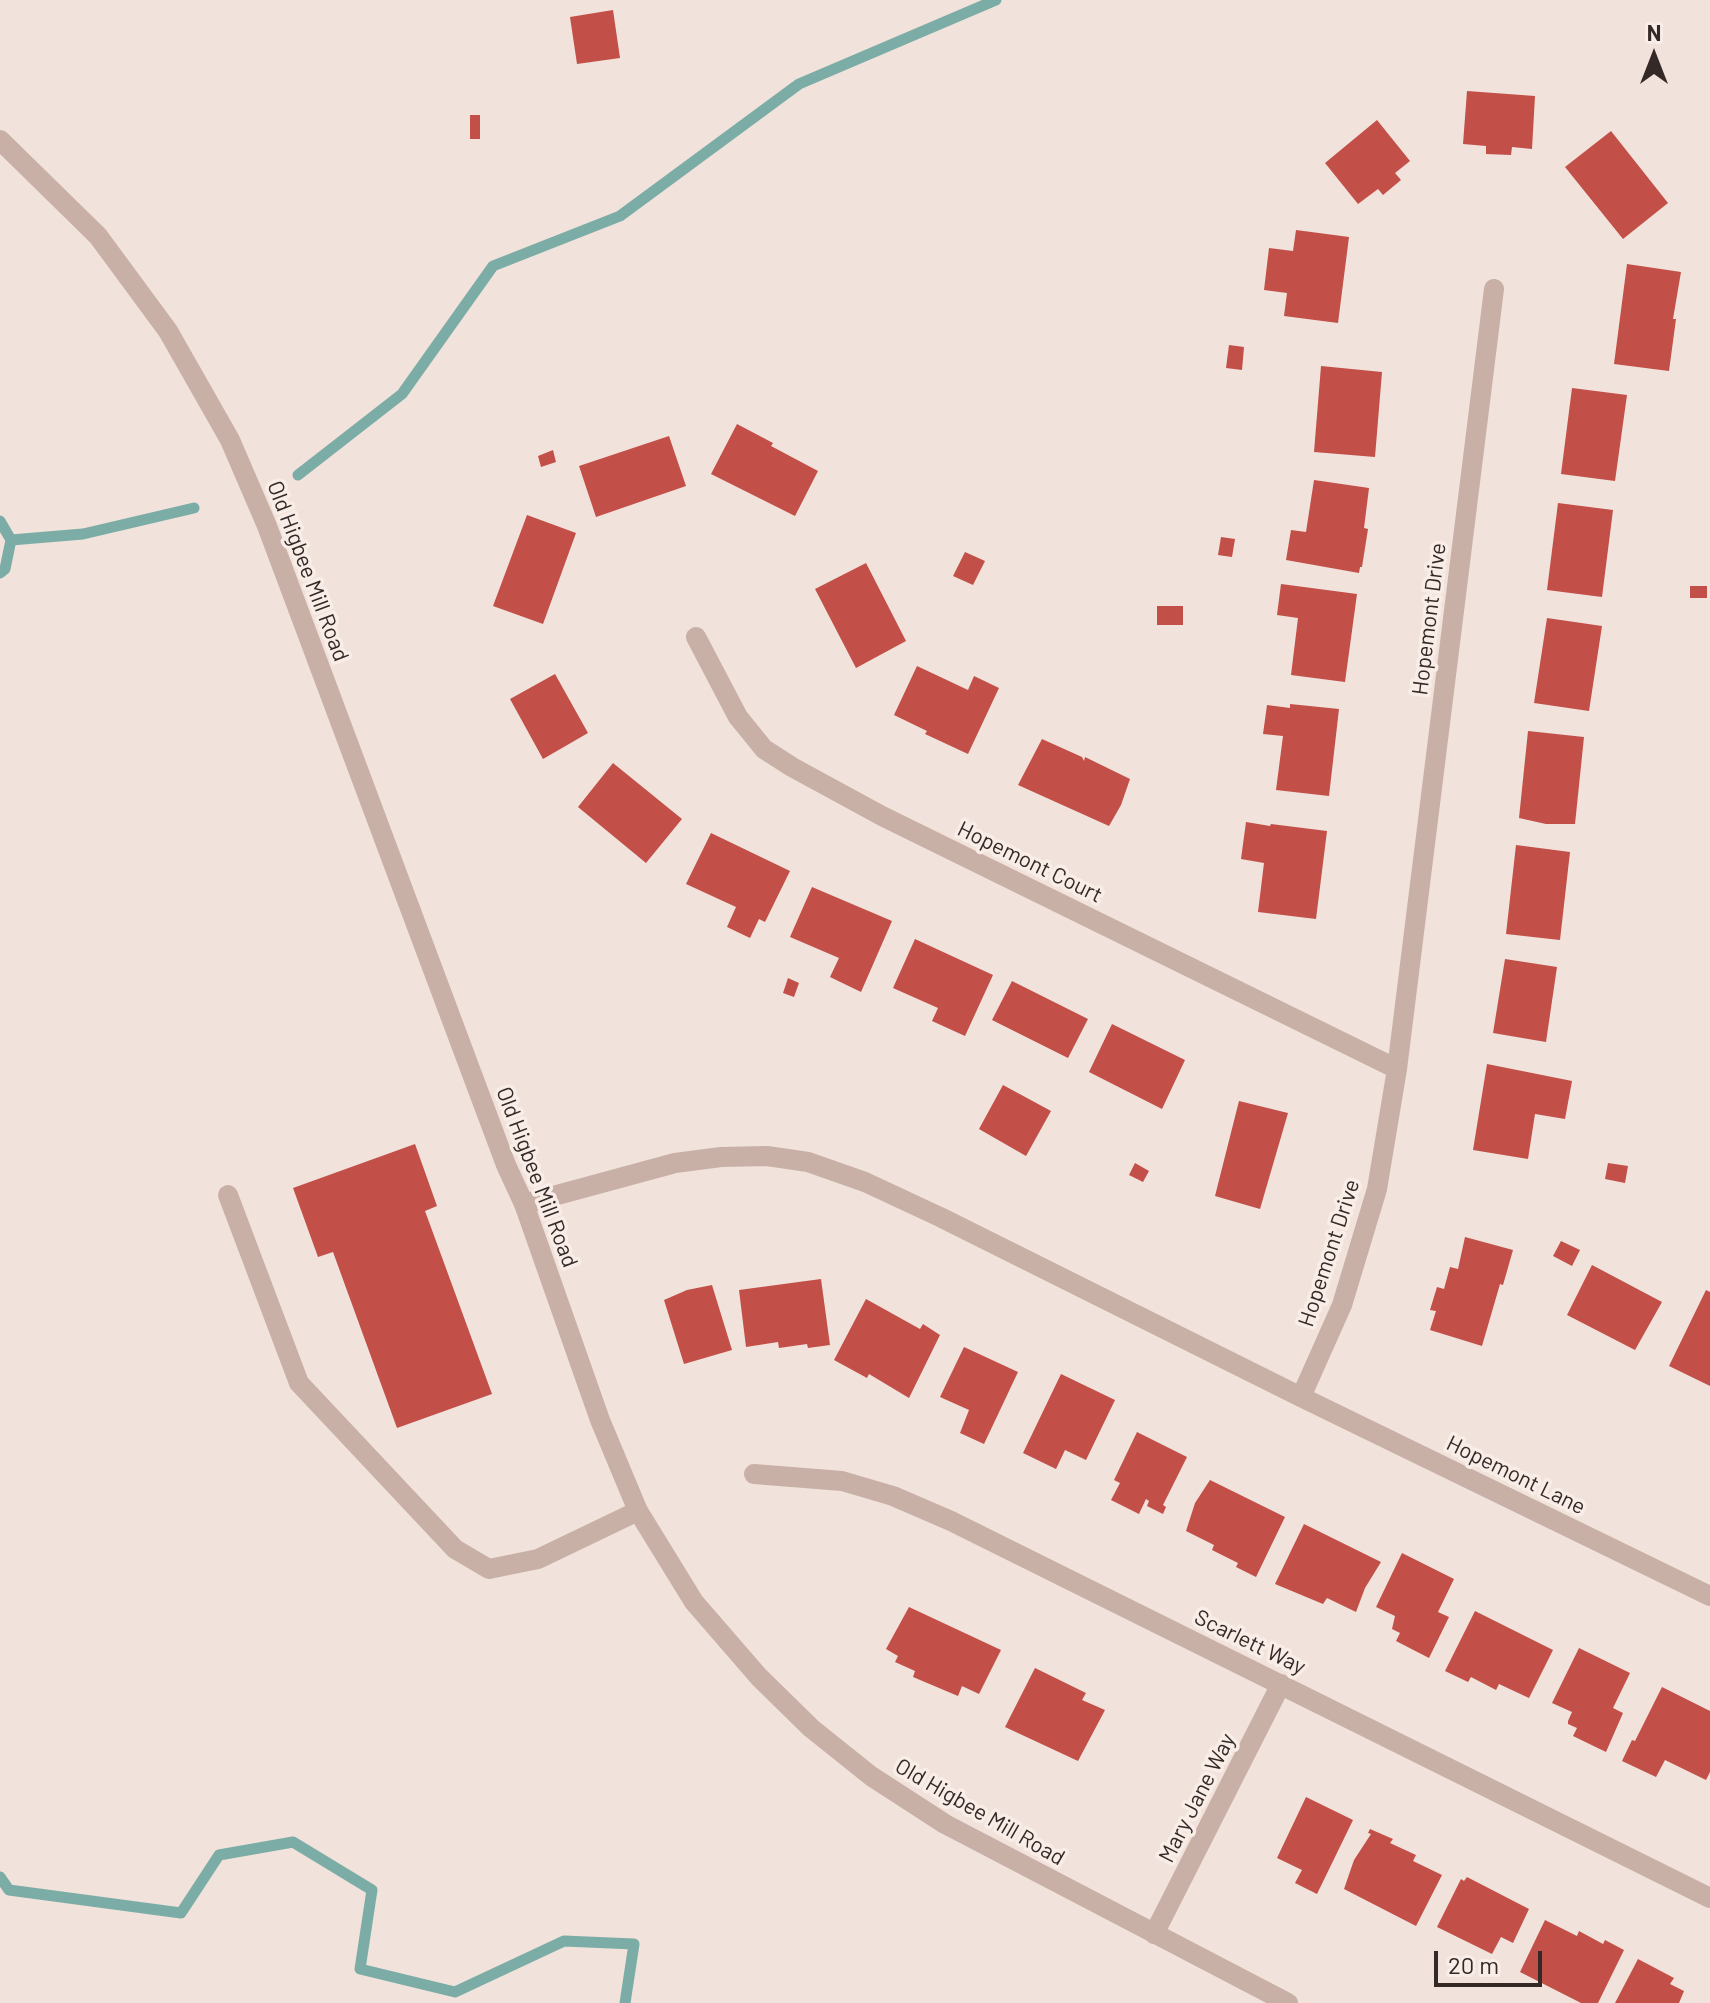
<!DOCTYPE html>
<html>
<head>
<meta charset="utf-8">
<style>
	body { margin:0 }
	#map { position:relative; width:1710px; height:2003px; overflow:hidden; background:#f1e2db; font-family:Barlow,sans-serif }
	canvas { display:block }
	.north { position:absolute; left:1614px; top:16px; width:80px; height:80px; -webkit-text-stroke:6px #f9ede7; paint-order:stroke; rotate:0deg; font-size:22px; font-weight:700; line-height:32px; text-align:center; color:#352927 }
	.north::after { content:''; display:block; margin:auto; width:28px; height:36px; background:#352927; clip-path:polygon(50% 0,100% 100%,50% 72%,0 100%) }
	.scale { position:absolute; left:1434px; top:1951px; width:108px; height:36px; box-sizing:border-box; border:4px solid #352927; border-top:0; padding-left:10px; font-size:24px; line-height:28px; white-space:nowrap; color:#352927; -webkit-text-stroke:6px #f9ede7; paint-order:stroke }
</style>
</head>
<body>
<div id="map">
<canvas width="1710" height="2003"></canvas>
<div class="north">N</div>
<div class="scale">20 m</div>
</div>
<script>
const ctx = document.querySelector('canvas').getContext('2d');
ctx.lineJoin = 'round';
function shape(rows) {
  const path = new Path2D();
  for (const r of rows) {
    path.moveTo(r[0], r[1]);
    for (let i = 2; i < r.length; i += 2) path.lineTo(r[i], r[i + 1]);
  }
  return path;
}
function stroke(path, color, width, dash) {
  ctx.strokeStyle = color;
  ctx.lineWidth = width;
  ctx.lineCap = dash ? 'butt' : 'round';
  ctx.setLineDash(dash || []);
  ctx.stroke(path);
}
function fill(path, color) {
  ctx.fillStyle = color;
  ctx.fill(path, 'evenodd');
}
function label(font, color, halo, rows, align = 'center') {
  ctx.font = font + ' Barlow,sans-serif';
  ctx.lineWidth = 7;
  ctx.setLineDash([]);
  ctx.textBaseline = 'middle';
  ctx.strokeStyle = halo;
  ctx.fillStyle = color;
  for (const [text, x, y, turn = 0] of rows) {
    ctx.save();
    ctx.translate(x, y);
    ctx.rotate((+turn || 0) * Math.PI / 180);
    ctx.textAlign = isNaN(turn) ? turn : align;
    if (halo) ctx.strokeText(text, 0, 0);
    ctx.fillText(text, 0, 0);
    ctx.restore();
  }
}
stroke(shape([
	[298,475,402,394,493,266,620,216,799,84,996,0],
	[0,521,11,540,5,569,0,573],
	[11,540,83,534,194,508],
	[0,1877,9,1890,181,1913,219,1855,293,1842,372,1890,360,1969,455,1992,564,1941,634,1944,625,2003]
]), '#7bada6', 11);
fill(shape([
	[613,10,620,58,577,64,570,17],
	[1467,91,1535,96,1532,149,1512,147,1511,155,1486,154,1486,146,1463,144],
	[470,115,480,115,480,139,470,139],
	[1377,120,1410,161,1395,173,1401,180,1383,195,1378,189,1358,204,1325,163],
	[1611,131,1668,203,1623,239,1565,167],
	[1296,230,1349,237,1338,323,1284,316,1287,293,1264,290,1269,248,1293,251],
	[1627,264,1681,272,1673,319,1676,319,1669,371,1614,364],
	[1229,345,1244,347,1242,370,1226,368],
	[1321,366,1382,372,1375,457,1314,452],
	[1572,388,1627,395,1615,481,1561,474],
	[737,424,773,443,771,446,818,471,795,516,711,474],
	[669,436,686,486,596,517,579,466],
	[553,450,556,462,541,467,538,456],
	[1314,480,1369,488,1364,528,1368,529,1362,567,1360,567,1359,573,1286,560,1291,530,1306,532],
	[1558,503,1613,510,1602,597,1547,590],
	[527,515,576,533,543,624,493,606],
	[1221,537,1235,539,1232,557,1218,555],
	[965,552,985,561,973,585,953,576],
	[866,563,906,641,856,668,815,589],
	[1281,584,1357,594,1345,682,1291,675,1298,618,1277,615],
	[1690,586,1707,586,1707,598,1690,598],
	[1157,606,1183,606,1183,625,1157,625],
	[1547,618,1602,626,1589,711,1534,703],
	[917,666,968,690,974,676,999,688,968,754,925,734,927,731,894,715],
	[555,674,588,733,543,759,510,699],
	[1290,704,1339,709,1329,796,1276,790,1283,736,1263,734,1267,705,1290,708],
	[1528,731,1584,737,1575,824,1546,824,1519,818],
	[1042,739,1082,757,1084,761,1085,757,1130,779,1121,805,1109,826,1018,785],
	[613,763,682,819,646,863,578,807],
	[1246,822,1270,826,1271,824,1327,831,1316,919,1258,912,1264,863,1241,859],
	[711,833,790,871,765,922,759,919,750,938,727,927,736,907,686,884],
	[1516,845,1570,852,1560,940,1506,934],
	[812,887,892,921,861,992,830,977,839,958,790,937],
	[915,939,993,975,965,1036,932,1021,938,1008,893,988],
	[1505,959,1557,967,1546,1042,1493,1033],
	[788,978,799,983,794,997,783,993],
	[1012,981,1088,1019,1068,1058,992,1020],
	[1112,1024,1185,1060,1162,1109,1089,1072],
	[1487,1064,1572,1081,1565,1119,1535,1114,1528,1159,1473,1150],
	[1003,1085,1051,1111,1026,1156,979,1129],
	[1239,1101,1288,1113,1260,1209,1215,1196],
	[415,1144,437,1206,425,1211,492,1394,397,1428,333,1252,318,1257,293,1188],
	[1135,1163,1149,1171,1143,1182,1129,1175],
	[1608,1163,1628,1166,1625,1183,1605,1179],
	[1465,1237,1513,1250,1503,1285,1500,1284,1482,1346,1430,1330,1436,1311,1430,1310,1437,1287,1444,1289,1450,1267,1458,1269],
	[1561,1241,1580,1250,1572,1266,1553,1256],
	[1592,1265,1662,1302,1635,1350,1567,1315],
	[821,1279,830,1345,808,1348,807,1344,779,1348,778,1342,746,1347,739,1290],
	[712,1285,732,1350,684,1364,664,1300,687,1290],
	[1706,1290,1710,1292,1710,1386,1669,1366],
	[866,1299,920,1329,923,1324,940,1335,909,1398,869,1374,867,1378,834,1360],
	[964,1347,1018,1372,984,1444,960,1433,969,1410,940,1397],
	[1061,1374,1115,1400,1086,1460,1065,1450,1056,1469,1023,1453],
	[1137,1432,1187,1457,1163,1505,1166,1507,1163,1514,1147,1506,1149,1501,1146,1499,1139,1514,1111,1500,1120,1483,1114,1480],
	[1210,1480,1285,1517,1256,1577,1236,1567,1238,1563,1212,1550,1214,1545,1186,1531,1195,1503],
	[1304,1524,1381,1562,1365,1588,1356,1612,1327,1598,1323,1604,1275,1584],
	[1402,1553,1454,1579,1438,1612,1449,1617,1429,1658,1396,1641,1400,1633,1392,1629,1395,1616,1376,1607],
	[909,1607,1001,1650,979,1694,962,1686,958,1696,913,1677,915,1671,895,1662,898,1656,886,1649],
	[1475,1611,1553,1650,1529,1698,1499,1684,1496,1690,1471,1677,1468,1682,1445,1671],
	[1579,1648,1630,1673,1613,1708,1623,1713,1606,1752,1573,1736,1577,1728,1568,1724,1568,1721,1572,1712,1552,1703],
	[1035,1668,1086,1693,1082,1700,1105,1710,1078,1761,1005,1727],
	[1662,1687,1710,1711,1710,1772,1706,1780,1665,1760,1656,1777,1622,1761,1632,1740,1635,1741],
	[1306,1797,1353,1820,1317,1894,1295,1883,1302,1870,1277,1858],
	[1370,1829,1393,1839,1390,1843,1416,1855,1413,1861,1442,1875,1416,1926,1344,1889,1354,1860,1371,1834,1368,1833],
	[1467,1877,1529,1909,1513,1943,1501,1937,1492,1954,1437,1927,1461,1879,1464,1881],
	[1545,1920,1577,1936,1579,1931,1603,1944,1605,1940,1624,1950,1598,2003,1581,2003,1520,1972],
	[1638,1959,1674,1978,1670,1984,1684,1991,1679,2003,1615,2003]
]), '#c24f48');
stroke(shape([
	[228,1195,299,1383,455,1549,489,1569,538,1559,638,1511]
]), '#c8b0a7', 20);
stroke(shape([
	[696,637,738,717,764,749,792,767,882,816,1397,1069],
	[524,1204,675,1163,721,1157,767,1156,808,1162,865,1182,940,1217,1301,1397,1710,1596],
	[1301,1397,1342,1305,1377,1189,1397,1069,1494,289],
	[754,1474,842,1481,893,1496,951,1521,1710,1898],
	[1154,1934,1281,1684]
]), '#c8b0a7', 20);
stroke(shape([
	[0,140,98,236,168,331,230,440,267,526,506,1165,524,1204,600,1420,638,1511,694,1602,759,1677,811,1728,871,1776,945,1824,1288,2003]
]), '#c8b0a7', 20);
label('22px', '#352927', '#f9ede7', [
	["Old Higbee Mill Road",308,571,69],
	["Hopemont Drive",1429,619,-83],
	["Hopemont Court",1030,862,26],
	["Old Higbee Mill Road",537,1177,69],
	["Hopemont Drive",1329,1253,-72],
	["Hopemont Lane",1516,1475,26],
	["Scarlett Way",1250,1642,26],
	["Mary Jane Way",1197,1798,-63],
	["Old Higbee Mill Road",980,1812,30]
]);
</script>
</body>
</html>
